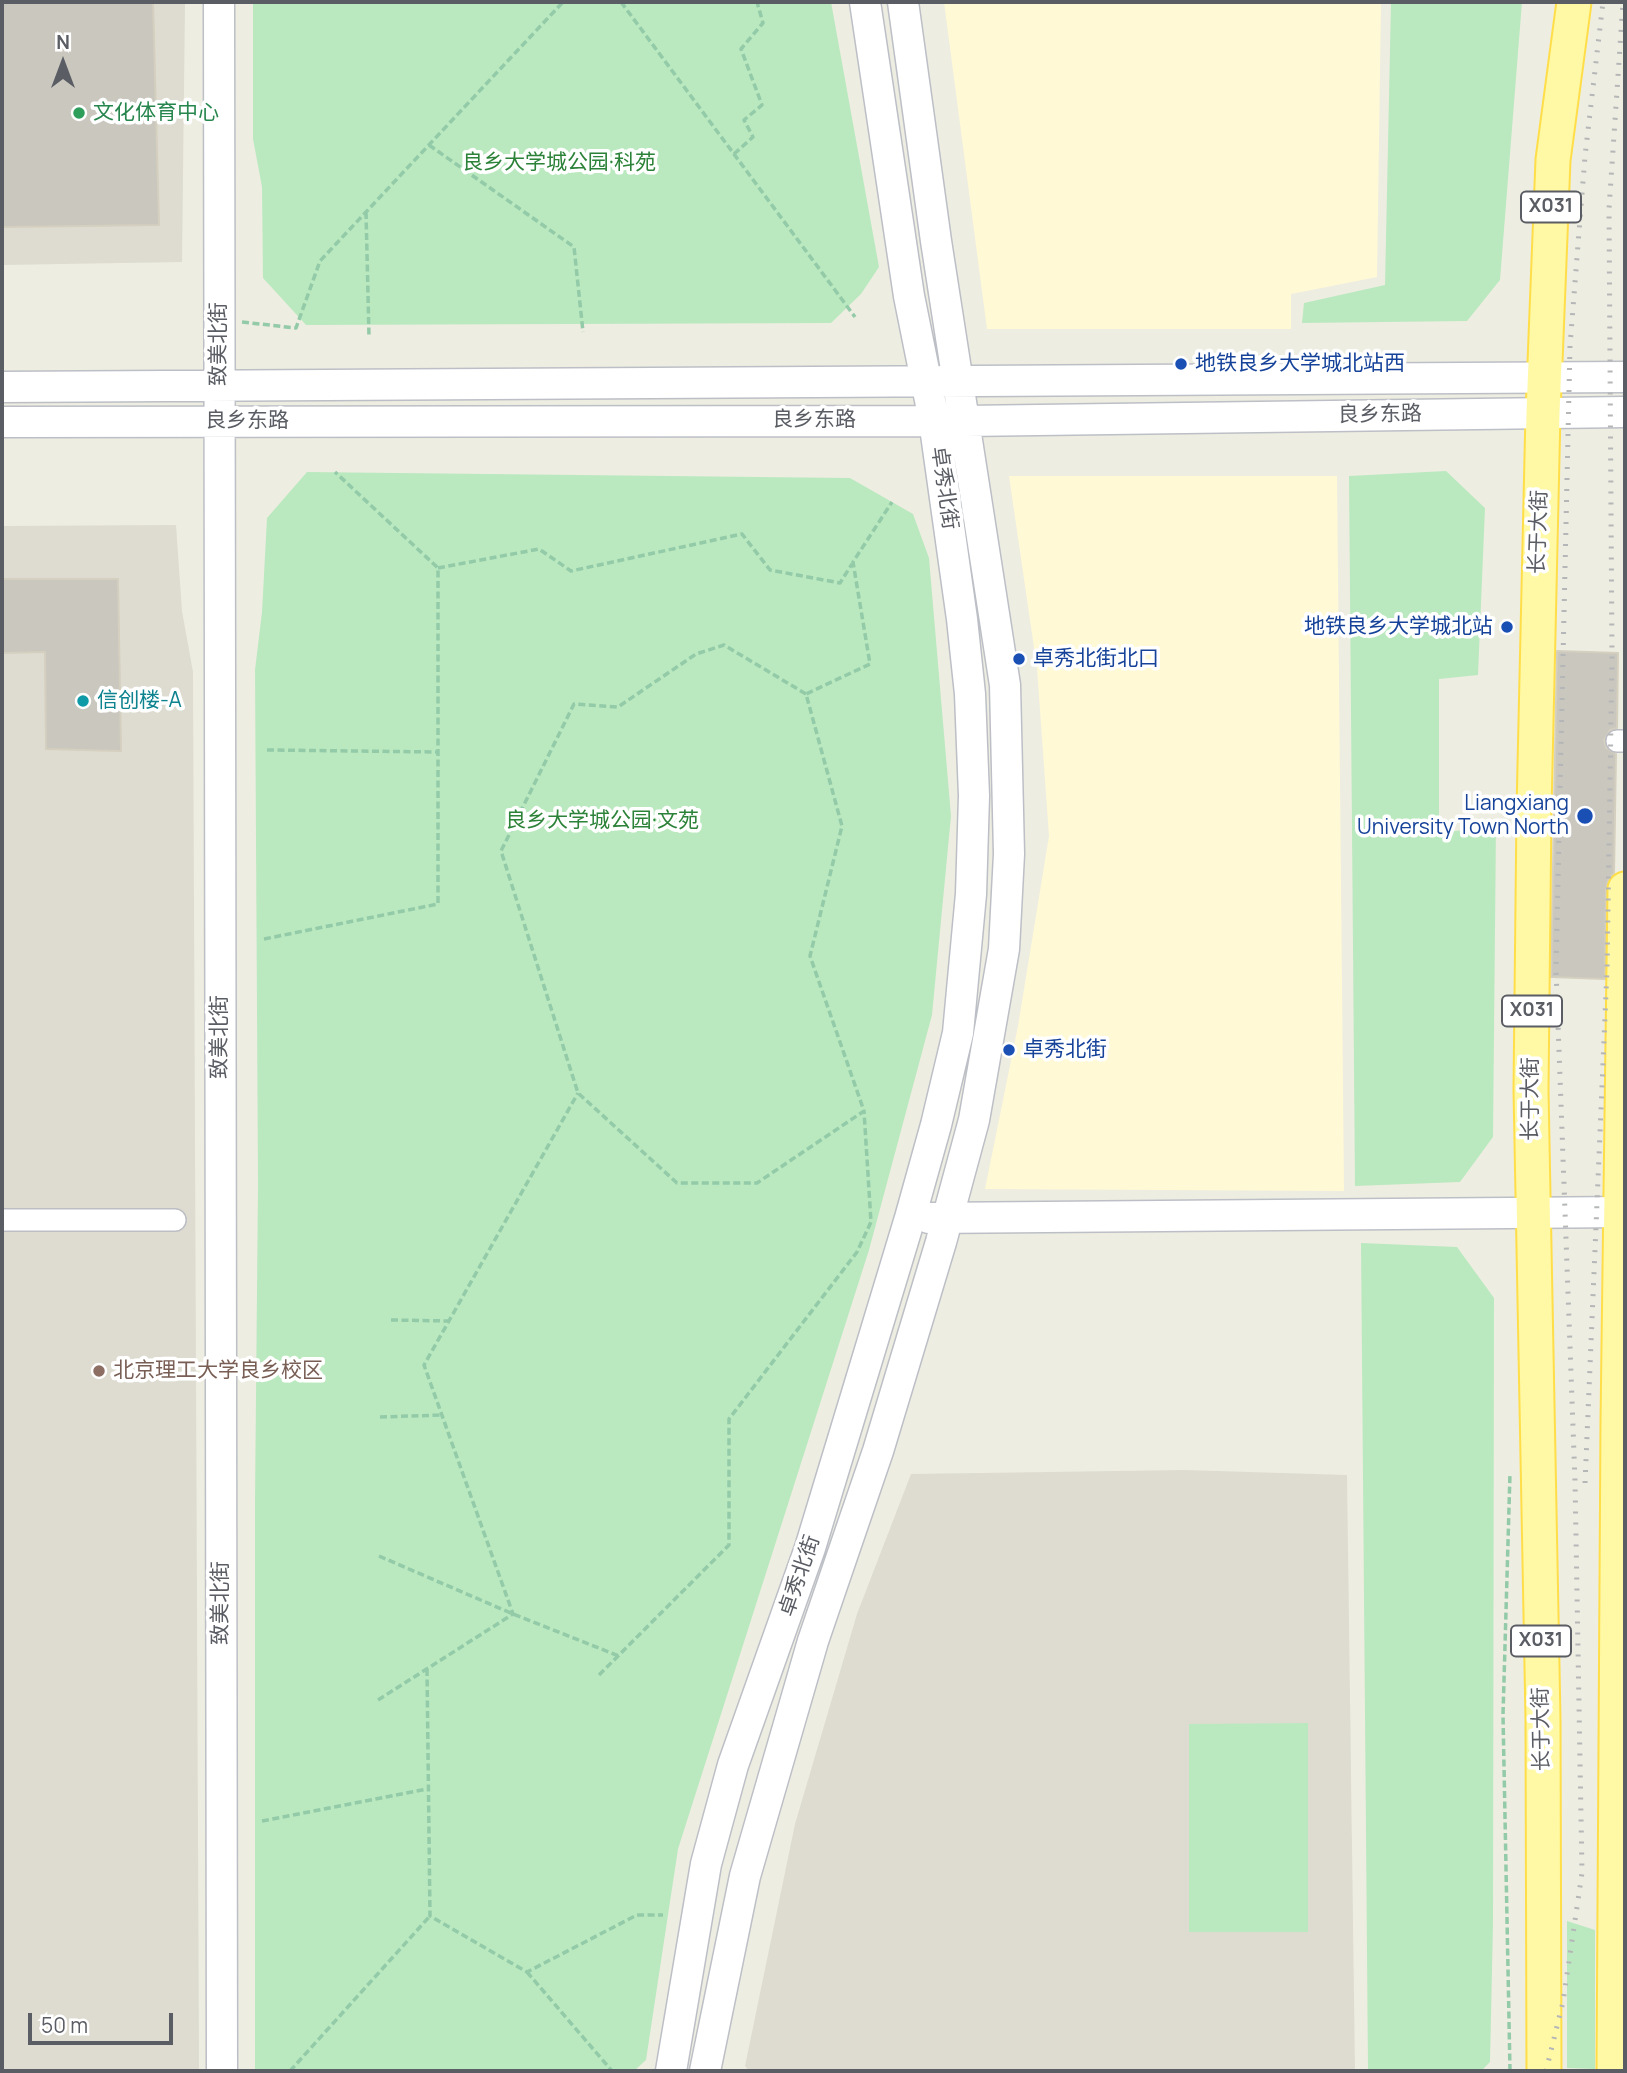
<!DOCTYPE html>
<html>
<head>
<meta charset="utf-8">
<style>
	body { margin:0 }
	#map { position:relative; width:1627px; height:2073px; overflow:hidden; background:#eeede1; font-family:Manrope,sans-serif }
	canvas { display:block }
	.frame { position:absolute; inset:0; border:4px solid #5a5d64; pointer-events:none }
	.north { position:absolute; left:28px; top:28px; width:70px; height:70px; -webkit-text-stroke:5px #fff; paint-order:stroke; rotate:0deg; font-size:19px; font-weight:700; line-height:28px; text-align:center; color:#5a5d64 }
	.north::after { content:''; display:block; margin:auto; width:24px; height:32px; background:#5a5d64; clip-path:polygon(50% 0,100% 100%,50% 72%,0 100%) }
	.scale { position:absolute; left:28px; top:2013px; width:145px; height:32px; box-sizing:border-box; border:4px solid #5a5d64; border-top:0; padding-left:9px; font-size:21px; line-height:24px; white-space:nowrap; color:#5a5d64; -webkit-text-stroke:5px #fff; paint-order:stroke }
</style>
</head>
<body>
<div id="map">
<canvas width="1627" height="2073"></canvas>
<div class="frame"></div>
<div class="north">N</div>
<div class="scale">50 m</div>
</div>
<script>
const ctx = document.querySelector('canvas').getContext('2d');
ctx.lineJoin = 'round';
function fill(path, color) {
  ctx.fillStyle = color;
  ctx.fill(path, 'evenodd');
}
function shape(rows) {
  const path = new Path2D();
  for (const r of rows) {
    path.moveTo(r[0], r[1]);
    for (let i = 2; i < r.length; i += 2) path.lineTo(r[i], r[i + 1]);
  }
  return path;
}
function stroke(path, color, width, dash) {
  ctx.strokeStyle = color;
  ctx.lineWidth = width;
  ctx.lineCap = dash ? 'butt' : 'round';
  ctx.setLineDash(dash || []);
  ctx.stroke(path);
}
function label(font, color, halo, rows, align = 'center') {
  ctx.font = font + ' Manrope,"Noto Sans SC",sans-serif';
  ctx.lineWidth = 7;
  ctx.setLineDash([]);
  ctx.textBaseline = 'middle';
  ctx.strokeStyle = halo;
  ctx.fillStyle = color;
  for (const [text, x, y, turn = 0] of rows) {
    ctx.save();
    ctx.translate(x, y);
    ctx.rotate((+turn || 0) * Math.PI / 180);
    ctx.textAlign = isNaN(turn) ? turn : align;
    if (halo) ctx.strokeText(text, 0, 0);
    ctx.fillText(text, 0, 0);
    ctx.restore();
  }
}
fill(shape([
	[944,2,1381,2,1377,277,1291,294,1291,329,987,329],
	[1009,476,1337,476,1344,1191,985,1189,1018,1026,1049,836,1037,668]
]), '#fff9d5');
fill(shape([
	[2,2,185,2,182,262,2,265],
	[176,525,182,611,193,672,199,2071,2,2071,2,526],
	[1184,1470,1347,1475,1355,2071,749,2071,745,2066,795,1824,857,1614,911,1474]
]), '#dedcd0');
fill(shape([
	[253,2,831,2,879,267,861,294,831,323,306,325,263,278,262,187,253,139],
	[1391,2,1522,2,1500,280,1467,321,1302,323,1304,303,1385,285],
	[1446,471,1485,508,1478,675,1439,679,1439,833,1496,826,1493,1137,1460,1182,1355,1186,1349,476],
	[307,472,850,478,913,514,929,558,951,816,932,1015,869,1250,678,1849,646,2060,634,2071,257,2071,255,2069,255,1500,258,1183,255,670,262,612,267,518],
	[1361,1243,1457,1247,1494,1298,1493,1924,1490,2062,1481,2071,1368,2071],
	[1308,1723,1308,1932,1189,1932,1189,1724],
	[1567,1921,1595,1930,1595,2069,1567,2068]
]), '#bae9bf');
const building = shape([
	[2,2,153,2,159,225,2,227,2,2],
	[2,579,118,579,121,751,46,749,45,652,2,653,2,579],
	[1557,651,1618,653,1617,728,1610,730,1604,740,1606,748,1616,754,1614,873,1608,880,1606,889,1605,979,1551,977,1557,651]
]);
fill(building, '#c9c7be');
stroke(building, '#d4cfbf', 2);
const street = shape([
	[1617,741,1625,741],
	[2,1220,175,1220]
]);
const secondary = shape([
	[219,2,222,2071],
	[2,387,1625,377],
	[2,422,965,421,1625,412],
	[929,1218,1625,1212],
	[671,2071,706,1864,733,1765,810,1548,910,1218,936,1125,958,1033,971,894,974,796,970,694,962,619,934,420,909,296,865,2],
	[705,2071,745,1876,813,1641,878,1451,941,1242,974,1120,1004,949,1009,854,1005,685,936,241,903,2]
]);
const primary = shape([
	[1544,2071,1543,1719,1531,1090,1534,810,1543,413,1553,160,1574,2],
	[1614,2071,1618,1421,1625,889]
]);
stroke(street, '#bcbec4', 24);
stroke(secondary, '#bcbfc6', 33);
stroke(primary, '#ffde49', 37);
stroke(shape([
	[621,2,855,317],
	[429,145,574,247,583,332],
	[734,154,753,137,744,120,762,105,741,49,763,23,757,2],
	[366,212,369,336],
	[242,322,296,328,320,261,563,2],
	[438,568,539,549,571,571,742,534,770,570,840,583,852,564],
	[806,694,724,645,696,654,618,707,574,704,501,851,578,1093,677,1183,757,1183,864,1111,810,956,842,826,806,694,870,664,853,562,892,502],
	[267,750,438,752],
	[264,939,438,904,438,568,335,472],
	[391,1320,449,1321],
	[380,1417,442,1415],
	[379,1556,513,1614,619,1656],
	[427,1669,430,1916,527,1972,637,1915,663,1915],
	[599,1675,729,1545,729,1419,857,1252,871,1222,864,1111],
	[378,1700,513,1614,424,1365,578,1093],
	[262,1821,427,1789],
	[527,1972,612,2071],
	[290,2071,430,1916],
	[1510,2071,1503,1715,1510,1473]
]), '#93caa8', 3.5, [7, 3.5]);
stroke(street, '#fff', 21);
stroke(secondary, '#fff', 30);
stroke(primary, '#fff9a5', 33);
stroke(shape([
	[1585,1483,1607,970,1612,658,1609,209,1623,2],
	[1546,2071,1563,2002,1582,1873,1575,1481,1556,969,1570,346,1585,156,1603,2]
]), '#b5b6b7', 5, [2, 9]);
for (const [x, y, r, color] of [
	[79,113,7,"#2e9e5b"],
	[1181,364,7,"#1a4fb4"],
	[1507,627,7,"#1a4fb4"],
	[1019,659,7,"#1a4fb4"],
	[83,701,7,"#0f9aa8"],
	[1585,816,9,"#1a4fb4"],
	[1009,1050,7,"#1a4fb4"],
	[99,1371,7,"#8d6e63"]
]) {
  const dot = new Path2D();
  dot.arc(x, y, r, 0, 2 * Math.PI);
  ctx.fillStyle = color;
  ctx.fill(dot);
  stroke(dot, '#fff', 2.5);
}
for (const [x, y, w] of [
	[1551,207,60],
	[1532,1011,60],
	[1541,1641,60]
]) {
  const box = new Path2D();
  box.roundRect(x - w / 2, y - 15.5, w, 31, 5);
  ctx.fillStyle = '#fff';
  ctx.fill(box);
  stroke(box, '#5a5d64', 2);
}
label('bold 19px', '#5a5d64', null, [
	["X031",1551,207],
	["X031",1532,1011],
	["X031",1541,1641]
]);
label('21px', '#27864d', '#fff', [
	["文化体育中心",93,113]
], 'left');
label('21px', '#2b8238', '#fff', [
	["良乡大学城公园·科苑",559,163],
	["良乡大学城公园·文苑",602,821]
]);
label('21px', '#5a5d64', '#fff', [
	["致美北街",219,344,-90],
	["良乡东路",1380,415,-1],
	["良乡东路",814,420],
	["良乡东路",247,421],
	["卓秀北街",944,488,82],
	["长于大街",1539,532,-88],
	["致美北街",220,1037,-90],
	["长于大街",1531,1099,-90],
	["卓秀北街",800,1576,-71],
	["致美北街",221,1603,-90],
	["长于大街",1542,1729,-91]
]);
label('21px', '#164399', '#fff', [
	["地铁良乡大学城北站西",1195,364],
	["地铁良乡大学城北站",1493,627,"right"],
	["卓秀北街北口",1033,659],
	["Liangxiang",1569,804,"right"],
	["University Town North",1569,828,"right"],
	["卓秀北街",1023,1050]
], 'left');
label('21px', '#0d838f', '#fff', [
	["信创楼-A",97,701]
], 'left');
label('21px', '#785e54', '#fff', [
	["北京理工大学良乡校区",113,1371]
], 'left');
</script>
</body>
</html>
